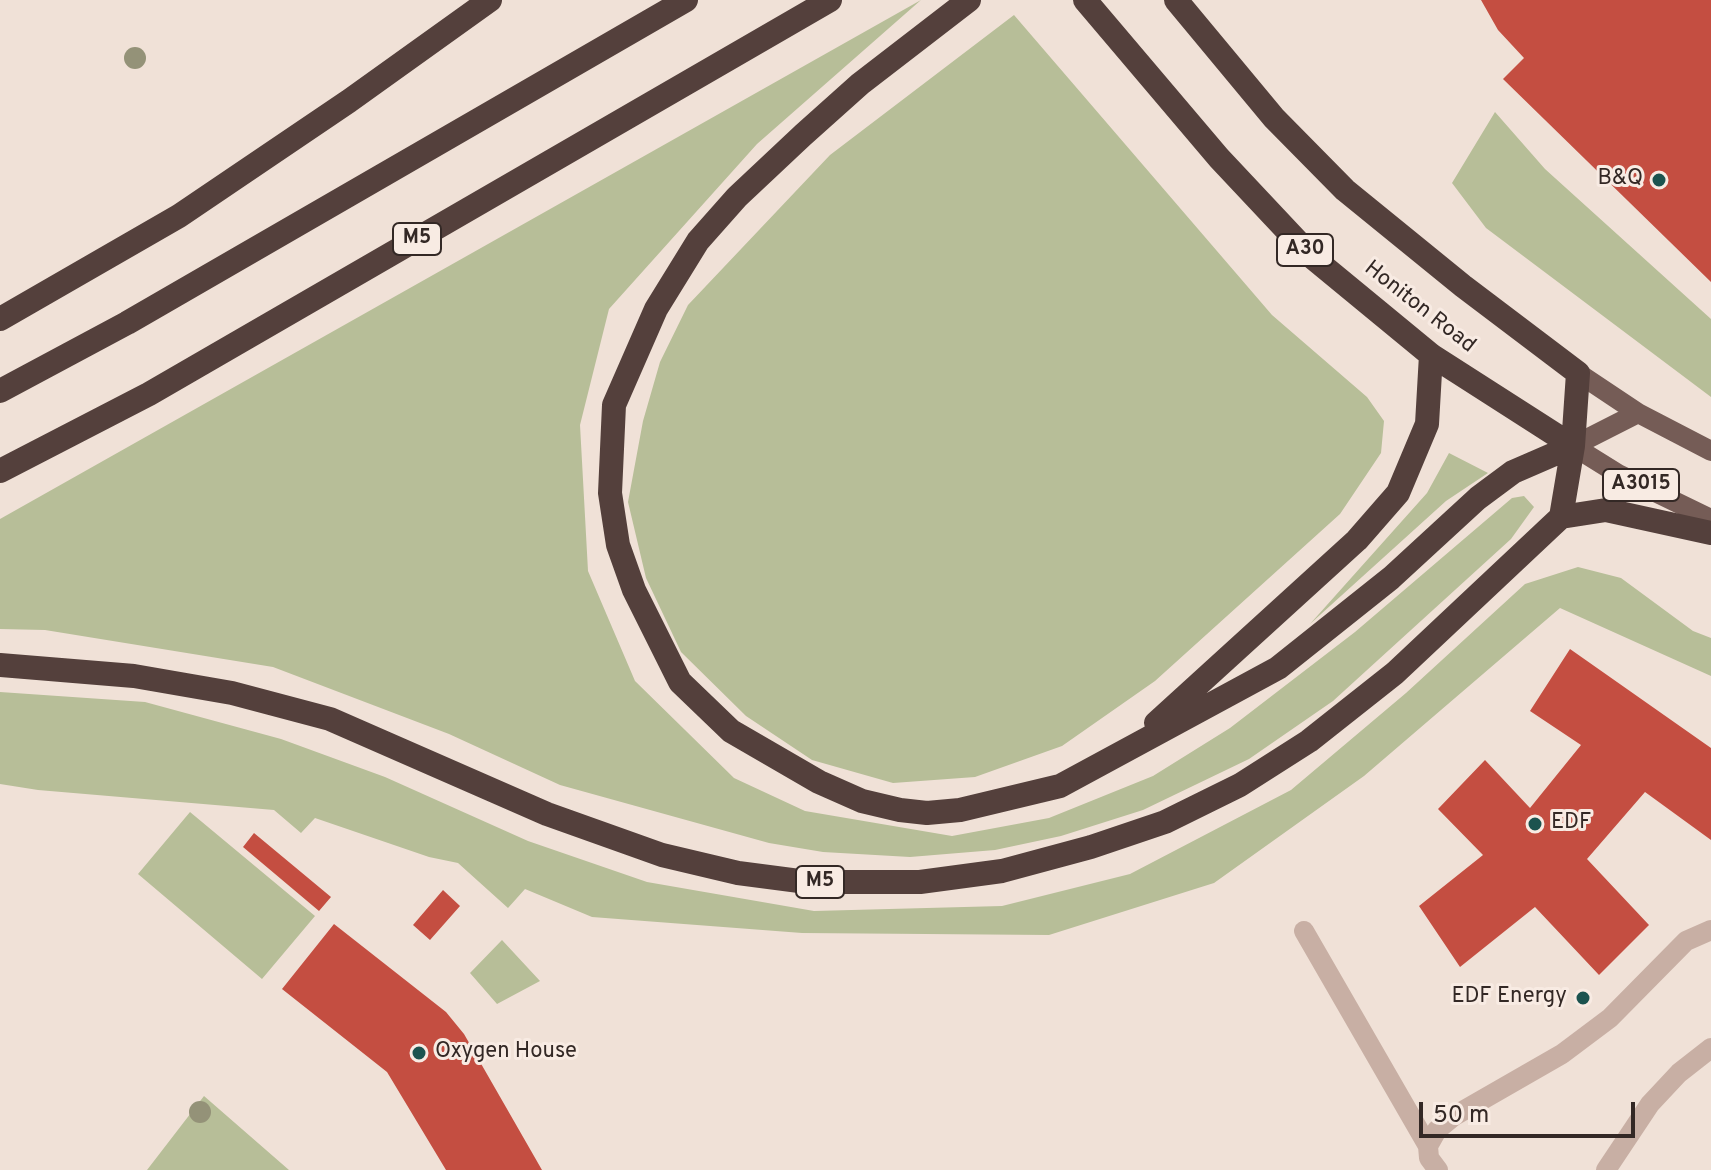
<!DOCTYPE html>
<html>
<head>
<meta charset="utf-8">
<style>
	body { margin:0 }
	#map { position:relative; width:1711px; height:1170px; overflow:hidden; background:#f0e1d7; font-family:Overpass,sans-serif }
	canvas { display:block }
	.scale { position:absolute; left:1419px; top:1102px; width:216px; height:36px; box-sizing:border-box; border:4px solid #332825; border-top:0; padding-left:10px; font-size:24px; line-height:28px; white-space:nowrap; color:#332825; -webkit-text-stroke:6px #f8ebe3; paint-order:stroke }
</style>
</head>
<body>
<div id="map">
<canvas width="1711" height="1170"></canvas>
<div class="scale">50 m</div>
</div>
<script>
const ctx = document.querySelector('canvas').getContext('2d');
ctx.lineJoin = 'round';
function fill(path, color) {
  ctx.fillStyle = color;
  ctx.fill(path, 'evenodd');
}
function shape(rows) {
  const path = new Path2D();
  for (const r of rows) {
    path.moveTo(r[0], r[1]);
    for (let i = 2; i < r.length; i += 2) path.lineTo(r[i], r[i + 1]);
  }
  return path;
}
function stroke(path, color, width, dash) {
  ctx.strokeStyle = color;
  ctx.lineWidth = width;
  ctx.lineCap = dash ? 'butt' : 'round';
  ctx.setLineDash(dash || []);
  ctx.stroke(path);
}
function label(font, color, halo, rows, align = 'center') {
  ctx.font = font + ' Overpass,sans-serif';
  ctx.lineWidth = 6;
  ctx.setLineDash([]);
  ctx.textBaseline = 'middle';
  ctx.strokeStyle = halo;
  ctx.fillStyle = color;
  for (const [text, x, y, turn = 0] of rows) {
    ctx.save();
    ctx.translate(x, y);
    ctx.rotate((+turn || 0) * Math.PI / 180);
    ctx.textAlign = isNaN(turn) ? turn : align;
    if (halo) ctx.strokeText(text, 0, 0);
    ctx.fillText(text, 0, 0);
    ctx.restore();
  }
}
fill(shape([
	[921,0,757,144,609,309,580,425,588,571,635,681,734,778,805,811,952,836,1049,818,1153,776,1230,728,1355,632,1512,498,1524,496,1534,507,1511,539,1333,701,1249,759,1143,810,1061,836,995,850,910,857,823,852,769,843,560,785,449,734,273,667,45,630,0,629,0,519],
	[1014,15,1272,315,1367,397,1384,421,1381,453,1340,514,1155,681,1062,746,975,777,893,783,812,760,746,716,681,652,646,578,628,502,643,421,660,362,688,305,830,155],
	[1495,112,1545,169,1711,319,1711,397,1486,228,1452,183],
	[1449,453,1488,473,1446,501,1310,624,1427,493],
	[1578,567,1621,578,1693,631,1711,638,1711,676,1560,608,1364,776,1214,883,1049,935,802,933,592,917,525,889,508,908,458,863,429,857,315,818,301,833,274,810,38,790,0,784,0,692,145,702,281,739,385,777,528,841,647,882,814,911,1002,906,1130,874,1291,790,1406,693,1525,584],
	[190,812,315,916,262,979,138,874],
	[502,940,540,981,497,1004,470,973],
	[204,1096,289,1170,147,1170]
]), '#b7be98');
fill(shape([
	[1481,0,1711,0,1711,282,1503,79,1524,58,1498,30],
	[1570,649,1711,748,1711,840,1645,792,1587,859,1649,925,1599,975,1535,907,1460,967,1419,906,1483,855,1438,809,1485,760,1530,808,1581,745,1530,711],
	[254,833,331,897,319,911,243,847],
	[443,890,460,906,430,940,413,925],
	[334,924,446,1012,464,1034,542,1170,446,1170,387,1072,282,989]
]), '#c44e41');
stroke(shape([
	[1304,931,1428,1146],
	[1438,1170,1429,1158,1428,1146,1437,1130,1454,1116,1562,1054,1610,1018,1686,941,1711,930],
	[1606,1170,1650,1104,1679,1073,1711,1048]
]), '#c8afa4', 20);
stroke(shape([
	[1578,373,1638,413,1711,451],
	[1573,446,1618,474,1711,519],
	[1573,446,1638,413]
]), '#755c56', 20);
stroke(shape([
	[969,0,860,84,803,135,737,197,698,241,656,309,614,405,610,493,618,545,634,590,680,682,731,731,819,782,862,801,900,810,927,813,960,810,1060,786,1278,668,1391,578,1478,498,1513,472,1573,446],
	[1085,0,1219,158,1312,257,1431,355,1573,446],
	[1176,0,1274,118,1345,190,1463,286,1578,373,1573,446,1561,517],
	[0,319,179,216,349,101,490,0],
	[0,391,127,323,686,0],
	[0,471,149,394,830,0],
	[0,665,134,676,232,693,330,719,547,814,662,855,738,873,807,882,920,882,1002,871,1091,847,1165,822,1240,785,1309,741,1395,673,1561,517,1606,510,1711,533],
	[1156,723,1357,540,1398,493,1427,424,1431,355]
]), '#54403c', 24);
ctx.fillStyle = '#949278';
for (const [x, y] of [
	[135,58],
	[200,1112]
]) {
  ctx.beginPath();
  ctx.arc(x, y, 11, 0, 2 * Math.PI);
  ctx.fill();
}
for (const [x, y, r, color] of [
	[1659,180,8,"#1c534f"],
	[1535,824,8,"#1c534f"],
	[1583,998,8,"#1c534f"],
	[419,1053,8,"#1c534f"]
]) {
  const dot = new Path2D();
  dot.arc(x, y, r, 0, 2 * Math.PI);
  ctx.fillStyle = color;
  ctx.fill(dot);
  stroke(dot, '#f8ebe3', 3);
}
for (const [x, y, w] of [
	[417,239,48],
	[1305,250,56],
	[1641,485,76],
	[820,882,48]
]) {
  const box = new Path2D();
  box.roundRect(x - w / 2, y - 16, w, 32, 6);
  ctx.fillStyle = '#f8ebe3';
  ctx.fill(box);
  stroke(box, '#332825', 2);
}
label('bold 20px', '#332825', null, [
	["M5",417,239],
	["A30",1305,250],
	["A3015",1641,485],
	["M5",820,882]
]);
label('22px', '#332825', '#f8ebe3', [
	["B&Q",1643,180],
	["EDF",1551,824,"left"],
	["EDF Energy",1567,998],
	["Oxygen House",435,1053,"left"]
], 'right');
label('22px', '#332825', '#f8ebe3', [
	["Honiton Road",1419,308,38]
]);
</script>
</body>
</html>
